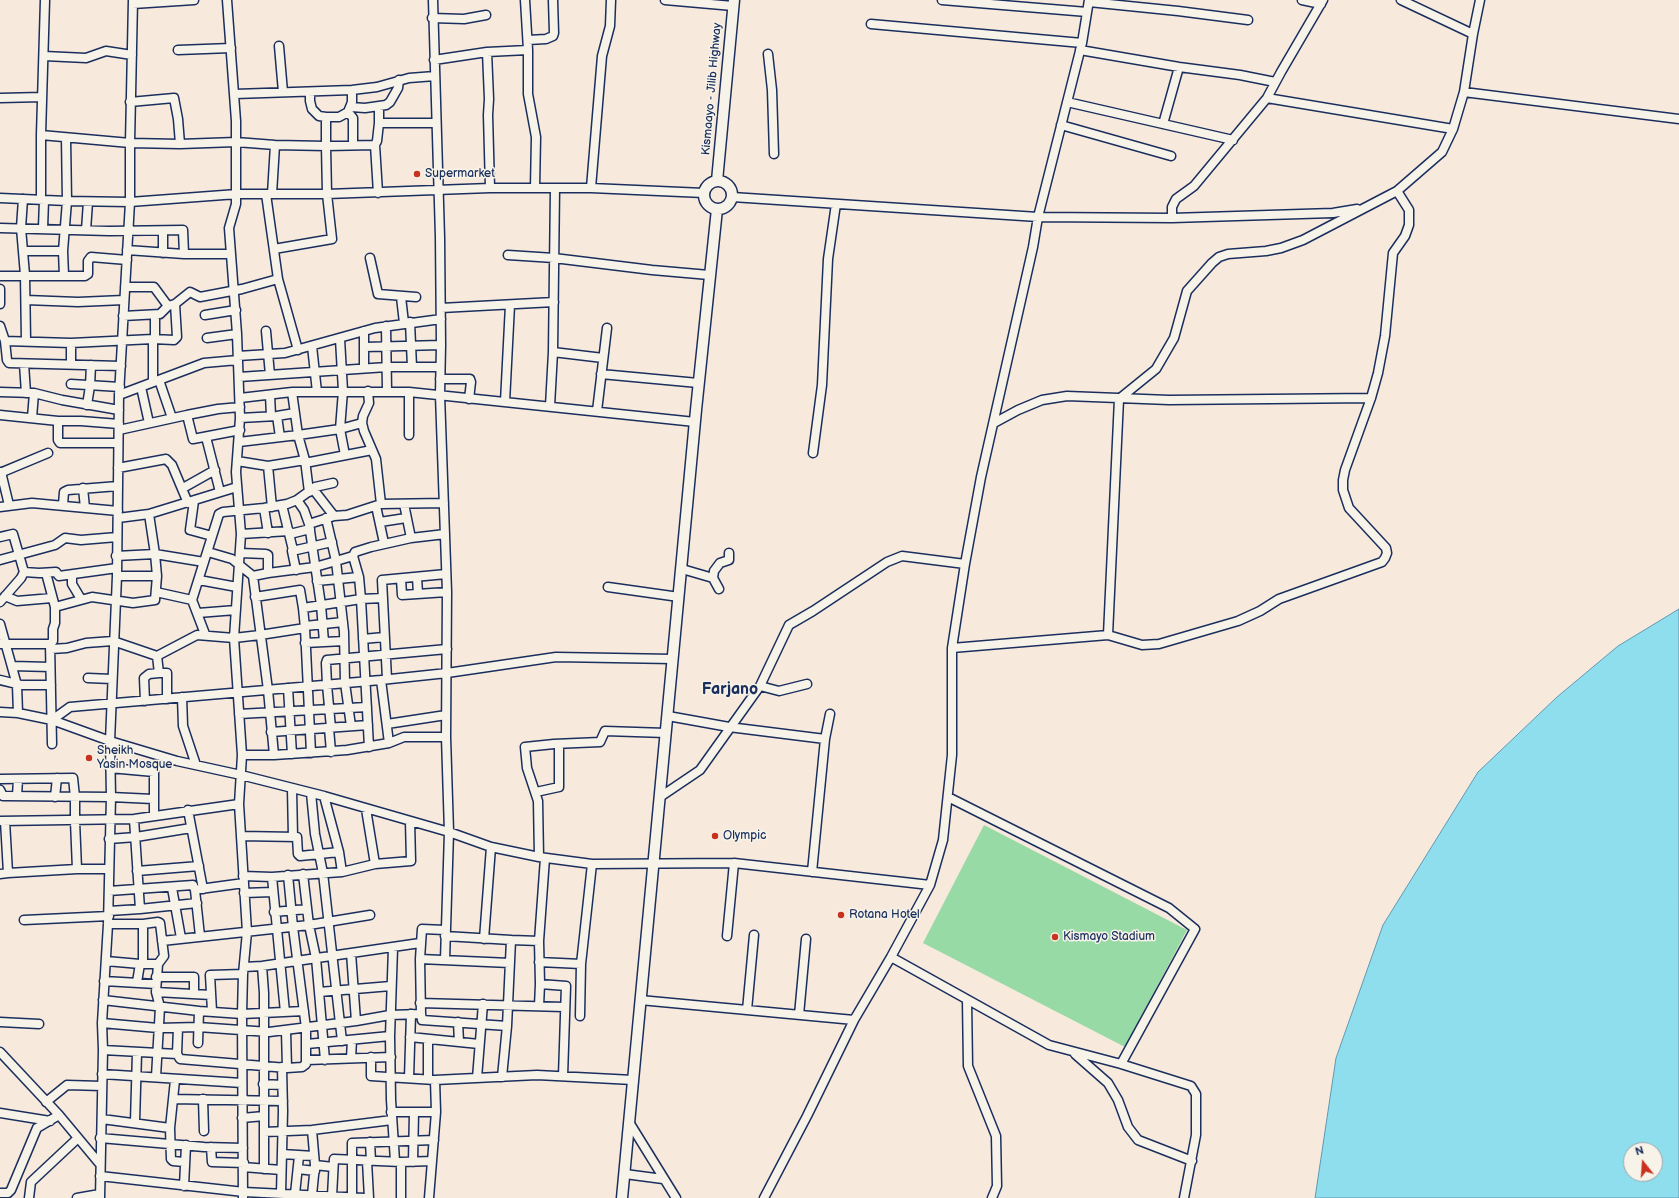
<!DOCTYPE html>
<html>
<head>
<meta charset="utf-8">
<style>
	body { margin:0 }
	#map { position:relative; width:1679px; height:1198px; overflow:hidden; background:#f7e9dc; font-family:"Balsamiq Sans",sans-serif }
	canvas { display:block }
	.north { position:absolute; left:1623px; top:1142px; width:40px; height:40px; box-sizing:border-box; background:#f7f3e8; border:1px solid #9fa5b1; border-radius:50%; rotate:343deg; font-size:11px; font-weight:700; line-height:16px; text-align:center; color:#1b2f5e }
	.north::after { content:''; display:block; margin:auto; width:14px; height:18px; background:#c8321e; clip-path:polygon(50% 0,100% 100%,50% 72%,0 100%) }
</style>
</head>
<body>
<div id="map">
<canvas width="1679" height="1198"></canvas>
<div class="north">N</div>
</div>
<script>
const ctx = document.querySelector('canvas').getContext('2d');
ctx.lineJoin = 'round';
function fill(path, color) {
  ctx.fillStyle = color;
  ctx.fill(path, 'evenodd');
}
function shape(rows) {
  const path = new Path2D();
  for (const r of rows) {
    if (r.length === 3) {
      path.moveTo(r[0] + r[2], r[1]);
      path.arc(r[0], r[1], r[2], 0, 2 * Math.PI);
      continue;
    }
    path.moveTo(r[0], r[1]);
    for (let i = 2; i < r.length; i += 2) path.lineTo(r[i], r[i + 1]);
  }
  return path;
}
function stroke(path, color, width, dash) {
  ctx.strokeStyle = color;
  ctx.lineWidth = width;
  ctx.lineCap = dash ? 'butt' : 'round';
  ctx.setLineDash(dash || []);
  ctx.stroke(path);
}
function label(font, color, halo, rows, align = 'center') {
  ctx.font = font + ' "Balsamiq Sans",sans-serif';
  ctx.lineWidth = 3;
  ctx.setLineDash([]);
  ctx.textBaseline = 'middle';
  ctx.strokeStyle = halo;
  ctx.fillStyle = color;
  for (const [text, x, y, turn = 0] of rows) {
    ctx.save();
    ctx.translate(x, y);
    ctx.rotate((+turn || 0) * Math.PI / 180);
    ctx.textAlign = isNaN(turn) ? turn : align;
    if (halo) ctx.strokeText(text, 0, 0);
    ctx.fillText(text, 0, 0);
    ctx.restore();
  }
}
fill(shape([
	[984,825,1187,930,1125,1047,923,943]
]), '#98daa5');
const water = shape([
	[1679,609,1679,1198,1315,1198,1336,1058,1383,925,1478,772,1557,697,1618,646,1679,609],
	[1631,1150,1655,1150,1655,1174,1631,1174,1631,1150]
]);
fill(water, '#8fdeed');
stroke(water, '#6198b4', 1);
const minor = shape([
	[227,0,236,121,236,204,229,228,237,334,240,418,236,472,241,534,234,638,242,755,239,804,247,932,243,974,242,1014,243,1198],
	[433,0,440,237,441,345,440,395,447,592,446,737,449,832,445,960],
	[525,0,528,50,528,94,536,137,535,188],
	[665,0,733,6],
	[942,0,1087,12],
	[1302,0,1321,4],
	[1401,0,1473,34],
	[1089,2,1178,11,1248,20],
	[133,4,194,0],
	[432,18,464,19,486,15],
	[871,24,1082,43],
	[528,40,546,39,553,36,554,33,553,0],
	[279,46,283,92],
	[178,50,231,48],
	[1080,50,1179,67,1240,75,1275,82],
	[487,52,489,99,488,115,490,188],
	[768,54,772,90,774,154],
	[44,56,86,58,106,51,132,55],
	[434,60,487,52,528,50],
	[310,92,310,101,312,109,319,116,326,117,339,117,348,112,352,102,352,90],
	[1464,92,1679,119],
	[235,94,352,90,377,87,409,78,435,76],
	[0,98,42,97],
	[1267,98,1453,129],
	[130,102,174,98,178,119,180,144],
	[1067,102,1233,140],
	[351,107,365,108,386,105,390,102,398,88,399,80],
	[348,112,353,118,353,145],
	[326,117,326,146,375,145,377,141,379,123,379,107],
	[379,123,436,123],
	[1163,124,1179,67],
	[1061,125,1171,156],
	[41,135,130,143,180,144,236,142,275,145,326,146,327,194,332,239,274,249],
	[375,145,378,193],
	[591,188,602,56,610,26,611,0],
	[266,194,278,279,298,350],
	[272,194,275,145],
	[732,197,1038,217,1172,218,1333,213,1357,209],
	[0,198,67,201,130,202,237,194,327,194,490,188,591,188,704,193],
	[23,199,21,228,25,275,26,341],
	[41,200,41,135,45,0],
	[1172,218,1172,207,1176,199,1194,186,1267,98,1281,72,1323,0],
	[0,228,109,231,183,230,184,254,230,254],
	[43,228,44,200],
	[86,230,88,202],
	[163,231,163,253],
	[127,250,184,254],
	[23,251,63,251],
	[508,255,554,258,652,270,709,275],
	[370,258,378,294,416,297],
	[0,276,85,276,88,274,88,261,91,257,127,260],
	[64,276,63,251,67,201,66,138],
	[125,287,154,287,168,306],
	[0,289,0,304],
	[401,297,404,323],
	[26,300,78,302,124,300],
	[441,308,554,302],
	[155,315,155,339],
	[205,315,236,310],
	[123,316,160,314,168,306,175,304,190,292,200,297,242,289,278,279],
	[410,322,412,367],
	[0,326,5,341,7,360,9,363,121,366],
	[386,326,387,391],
	[266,331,270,375],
	[364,331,364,368],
	[207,338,237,334],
	[340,339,343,391,340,429,345,455],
	[5,341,71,343,153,339,174,340,177,337,175,304],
	[312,346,317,392],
	[365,347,441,345],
	[553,352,603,358],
	[238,356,285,353,375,328,441,319],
	[24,364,26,393],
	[71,364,71,343],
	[601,374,698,383],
	[239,377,387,367,440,367],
	[440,379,470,379,471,382,469,399],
	[159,380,172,418],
	[153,382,153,339],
	[71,384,120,387],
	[141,387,149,423],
	[368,391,369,403,363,416,362,423,364,431,376,459,381,504],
	[0,392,34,393,62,400,119,410],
	[292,392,298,435,305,460,309,492],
	[409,392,409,435],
	[119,395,204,363,238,360],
	[270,395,271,416],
	[240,398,292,392,409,392,695,422],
	[505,402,510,305],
	[87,405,90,386,91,365],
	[550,406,553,352,555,188],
	[597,411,607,328],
	[0,415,58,421,81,421,119,424],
	[187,415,193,439,240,430],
	[277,416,280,437],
	[32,418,34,393],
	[240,418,277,416,295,413],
	[58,421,58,440,60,443,118,443],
	[994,423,1018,410,1042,400,1067,396,1169,400,1371,398],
	[119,430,187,415,218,409,240,407],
	[206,437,220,492],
	[239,442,298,435,340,429,362,423],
	[813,453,822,385,828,259,836,204],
	[237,461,268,466,305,460],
	[305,463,372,450],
	[268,466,272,507],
	[118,468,166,459,172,465,188,503],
	[1,472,9,505],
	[0,473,48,453],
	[83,488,85,508],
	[183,488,215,470],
	[313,489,334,516],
	[297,500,304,510,309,524,321,605,324,642],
	[194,501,190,530,212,536],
	[404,504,411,538,445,534],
	[63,505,64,492,68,490,118,486],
	[282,505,293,550],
	[376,506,384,543],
	[0,507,32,503,118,511],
	[264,508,268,533],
	[118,518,149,514,237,487],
	[326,518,336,561,353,556],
	[380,522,406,518],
	[309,524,334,516,347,515,381,504,444,503],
	[241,534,289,531],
	[290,534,310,529],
	[0,537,13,534,24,572,21,578,0,602],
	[208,552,232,559,253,576,268,690,274,755],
	[240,553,266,554,268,555,268,573],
	[116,556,155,554,204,562],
	[0,560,55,545,65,538,81,540,117,537],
	[682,569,713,578],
	[296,570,292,551,332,542],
	[24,572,39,573,56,572,59,576,117,568],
	[46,573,55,607,55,623,53,629,53,641,50,644],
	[72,575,72,584,81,599],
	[117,576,157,576],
	[253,576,268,573,315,567,336,561,344,632,345,683,351,726],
	[417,577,418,594],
	[401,579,402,595,447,592],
	[199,580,237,587],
	[317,581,359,577],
	[608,587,679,597],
	[719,589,713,578,714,571,720,563,729,560,729,553],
	[156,592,192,600],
	[5,596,17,601,52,598],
	[255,597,300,590,303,608,305,628],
	[55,607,92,597,133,603,155,600,157,576,155,554,149,514],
	[303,608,361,599,383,598],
	[198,613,236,610],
	[0,624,17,685,18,713],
	[305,626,343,622],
	[205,634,192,600,219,514,223,512,264,508,287,504,297,500,315,487,333,483],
	[1108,635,1119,399,1156,369,1174,338,1187,291,1212,263,1219,257,1228,254,1266,251,1281,248,1303,240,1397,191,1442,152,1453,129,1464,92,1473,34,1480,0],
	[363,639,384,637],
	[305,643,344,641],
	[0,644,50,644,52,744],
	[952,648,1108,635,1142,645,1159,644,1238,621,1260,611,1279,599,1382,562,1385,558,1387,553,1386,548,1349,508,1343,490,1343,480,1345,470,1371,398,1378,373,1385,336,1393,253,1405,236,1409,225,1409,210,1397,191],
	[51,649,67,648,86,643,113,641,157,656,197,635,234,638,260,635,305,628,311,753],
	[157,656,159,673],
	[12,666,50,667],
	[88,678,112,679],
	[387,679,382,580,446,574],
	[0,680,21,685,51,685],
	[381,680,389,743],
	[760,686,779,691,807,684],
	[288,688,292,754],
	[182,697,183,726,196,765],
	[145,701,144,678,149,674,159,673,167,673,167,699],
	[0,712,18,713,52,720,110,741,177,761,241,775,324,796,449,832,491,847,539,857,592,864,734,863,930,885],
	[239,714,367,707],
	[668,716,729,727,825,739],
	[52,720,70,707,381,680,447,673,556,657,673,659],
	[387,724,446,715],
	[329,728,331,752],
	[331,728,327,685,326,663,327,660,447,649],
	[271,732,368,725],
	[369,747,361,599,359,577,353,556,355,552,371,547,411,538],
	[242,755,274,755,347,750,389,743,404,737,446,737],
	[110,768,154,772,154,816],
	[0,779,73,778,75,797,75,821,77,869],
	[292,789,293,837],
	[0,790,3,796,6,796,111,797,153,799],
	[536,792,559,787,559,744],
	[311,793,315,834,323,873,342,1041],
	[17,796,18,779],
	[324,796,339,852,342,872],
	[55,797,57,778],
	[660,797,700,770,760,686,789,625,813,611,887,562,902,556,965,564],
	[948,797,1169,908,1195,929,1121,1064],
	[366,809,375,864],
	[188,810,203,889],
	[134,819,140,909],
	[0,821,134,819,239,804],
	[241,836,297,837,298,854,300,856,339,852],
	[109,839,136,837,191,828],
	[539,857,538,801,527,768,525,747,554,744,600,742,605,731,666,733],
	[137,871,199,866],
	[812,872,825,739,830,714],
	[8,873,77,869,109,869],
	[0,874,8,873,5,821],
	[303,874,309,925,316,958,325,1060],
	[243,876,272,877,342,872,375,864,411,861,410,821],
	[272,877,285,1012],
	[172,888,181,938],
	[200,889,244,883],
	[109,891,193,885,195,890,200,936],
	[244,893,272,892],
	[109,911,140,909,197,903],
	[274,912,307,909],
	[24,920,109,916],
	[143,924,143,964],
	[445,930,422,929,420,959,510,963],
	[445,936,511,940,507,1026,502,1077],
	[727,936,734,863],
	[484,939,491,847],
	[511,940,539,941],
	[162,941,309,925,370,915],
	[393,948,390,1036,391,1100,395,1161],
	[351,953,356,1021],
	[891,957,1049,1045,1121,1064,1191,1086,1196,1094,1196,1135,1184,1198],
	[420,959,421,1014,422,1020,507,1026],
	[106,961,140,964,158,964,164,956,160,923,158,922,143,924,108,924],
	[539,962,581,964,580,1016],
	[581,964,592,864],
	[262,966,264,993,264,1169],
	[244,967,262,966,420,943],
	[156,977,194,977,194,994],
	[104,981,156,984],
	[137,982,140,964],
	[540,984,566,986,563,1076],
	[156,992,211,995],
	[319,992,391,986],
	[103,1000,199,1011],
	[640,1000,854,1020],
	[967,1000,968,1066,996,1136,997,1186,992,1198],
	[420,1003,564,1007],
	[539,1006,540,984,539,941,545,858],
	[747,1010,754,935],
	[212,1011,210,975,243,974],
	[799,1015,806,939],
	[0,1022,39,1024],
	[458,1022,459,1042],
	[102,1023,158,1028,198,1027,269,1032,356,1021,390,1015,421,1014],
	[178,1028,177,1054,180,1059,287,1068,302,1067,306,1064,306,1028,293,927,288,875],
	[286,1031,287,1068],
	[410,1037,479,1044],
	[428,1039,428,1079],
	[198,1043,199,1011,242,1014,304,1011],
	[307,1044,390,1036],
	[103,1050,177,1054],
	[0,1052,59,1115,99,1163],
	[1075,1054,1108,1083,1118,1100,1128,1127,1138,1140,1192,1161],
	[371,1057,371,1076,435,1080,537,1075,633,1080],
	[351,1058,352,1040],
	[307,1060,391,1057],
	[102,1074,242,1083],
	[156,1077,160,1007,156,992,158,964],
	[409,1078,411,1014],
	[477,1078,483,1004],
	[175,1080,170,1128,171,1159,173,1161,184,1162],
	[263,1084,282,1085],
	[173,1099,283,1101],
	[203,1099,204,1131],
	[46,1102,67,1085,102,1086],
	[391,1112,436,1112],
	[0,1113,50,1121],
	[242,1118,264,1116],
	[102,1119,170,1128],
	[135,1122,137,1053],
	[629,1122,676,1198],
	[312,1130,315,1165,312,1195],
	[264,1132,312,1130,392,1120],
	[100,1138,204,1147,243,1148],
	[370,1142,371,1161],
	[211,1147,212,1162,244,1163],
	[282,1154,314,1156],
	[367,1161,369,1198],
	[413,1162,414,1112],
	[315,1165,333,1167],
	[243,1167,281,1170],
	[298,1169,315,1171],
	[625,1174,663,1179],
	[100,1176,244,1192,365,1198],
	[184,1186,186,1145],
	[0,1193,8,1193,11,1190,37,1128,59,1115],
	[281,1194,283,1111,282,1067],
	[295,1194,299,1156],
	[332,1196,334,1159,401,1162,432,1161],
	[352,1197,352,1143,434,1140],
	[29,1198,31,1182,78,1138],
	[77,1198,100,1194],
	[100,1198,103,1050,102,1023,108,924,111,797,110,741,117,576,119,395,130,202,130,143,133,0],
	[401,1198,401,1162],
	[429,1198,436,1112,435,1080],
	[764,1198,807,1116,854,1020,891,957,930,885,943,840,952,755,952,648,965,564,981,477,1033,247,1038,217,1082,43,1089,0]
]);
const major = shape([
	[717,181,734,0],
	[718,195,14],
	[622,1198,696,410,717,209]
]);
stroke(minor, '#1b2f5e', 11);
stroke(major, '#1b2f5e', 13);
stroke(minor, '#f7f3e8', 8);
stroke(major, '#f7f3e8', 10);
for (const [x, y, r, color] of [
	[417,174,4,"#c8321e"],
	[89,758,4,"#c8321e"],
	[715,836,4,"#c8321e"],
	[841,915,4,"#c8321e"],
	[1055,937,4,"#c8321e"]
]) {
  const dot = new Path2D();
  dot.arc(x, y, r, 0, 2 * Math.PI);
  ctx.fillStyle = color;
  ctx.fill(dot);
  stroke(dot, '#f7f3e8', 1.5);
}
label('12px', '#1b2f5e', '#f7f3e8', [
	["Kismaayo - Jilib Highway",712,89,-85]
]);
label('12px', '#1b2f5e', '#f7f3e8', [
	["Supermarket",425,174],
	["Sheikh",97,751],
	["Yasin Mosque",97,765],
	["Olympic",723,836],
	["Rotana Hotel",849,915],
	["Kismayo Stadium",1063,937]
], 'left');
label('bold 16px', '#1b2f5e', '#f7f3e8', [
	["Farjano",730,690]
]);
</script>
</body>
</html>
